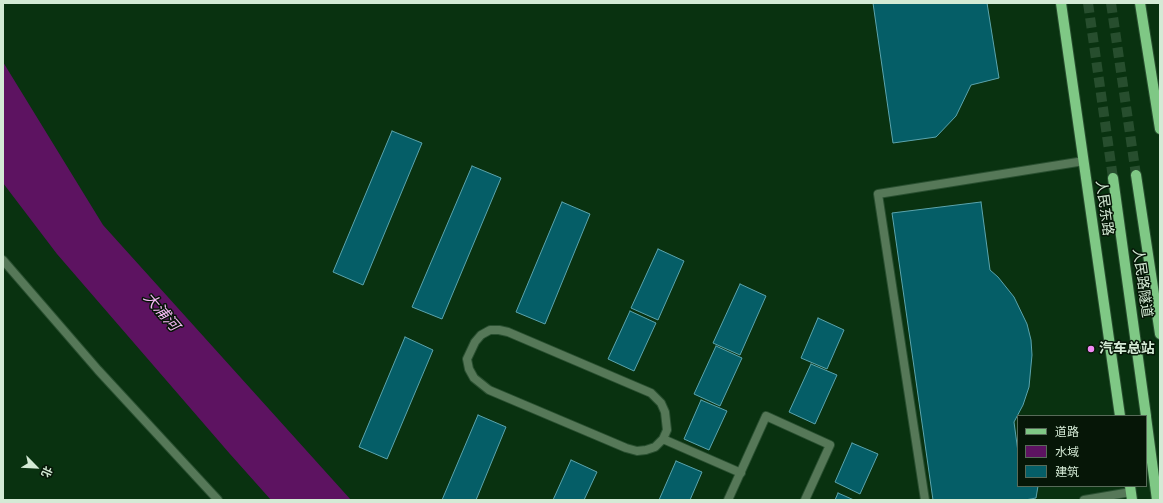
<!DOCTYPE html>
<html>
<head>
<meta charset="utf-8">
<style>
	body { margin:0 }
	#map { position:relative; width:1163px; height:503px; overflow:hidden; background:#093210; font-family:Manrope,"Noto Sans SC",sans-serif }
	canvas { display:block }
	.frame { position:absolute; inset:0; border:4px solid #d4ead5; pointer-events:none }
	.legend { position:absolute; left:1017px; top:415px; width:130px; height:72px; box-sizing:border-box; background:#061607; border:1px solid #586b59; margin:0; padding:5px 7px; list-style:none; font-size:12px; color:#d4ead5 }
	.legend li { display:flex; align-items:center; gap:8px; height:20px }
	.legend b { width:20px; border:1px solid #586b59 }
	.north { position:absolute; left:16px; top:447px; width:40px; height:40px; -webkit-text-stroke:3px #061607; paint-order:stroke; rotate:114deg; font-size:11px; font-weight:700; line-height:16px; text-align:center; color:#d4ead5 }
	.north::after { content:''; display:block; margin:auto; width:14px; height:18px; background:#d4ead5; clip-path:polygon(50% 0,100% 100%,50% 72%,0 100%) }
</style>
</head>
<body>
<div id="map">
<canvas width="1163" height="503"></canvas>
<div class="frame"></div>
<ul class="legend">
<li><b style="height:5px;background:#7fc885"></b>道路</li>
<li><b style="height:11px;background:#5d1361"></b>水域</li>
<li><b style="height:11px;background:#055e67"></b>建筑</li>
</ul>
<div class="north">北</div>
</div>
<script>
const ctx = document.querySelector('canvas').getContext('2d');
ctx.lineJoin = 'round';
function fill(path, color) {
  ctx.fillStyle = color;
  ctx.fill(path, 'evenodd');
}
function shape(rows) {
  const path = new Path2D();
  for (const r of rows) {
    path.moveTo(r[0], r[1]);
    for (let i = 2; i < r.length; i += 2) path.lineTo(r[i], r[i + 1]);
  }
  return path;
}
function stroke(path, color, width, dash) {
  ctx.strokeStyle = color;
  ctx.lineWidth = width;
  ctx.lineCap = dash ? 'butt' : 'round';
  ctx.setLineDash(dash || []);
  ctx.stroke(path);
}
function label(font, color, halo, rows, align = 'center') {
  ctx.font = font + ' Manrope,"Noto Sans SC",sans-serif';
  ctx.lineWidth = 3;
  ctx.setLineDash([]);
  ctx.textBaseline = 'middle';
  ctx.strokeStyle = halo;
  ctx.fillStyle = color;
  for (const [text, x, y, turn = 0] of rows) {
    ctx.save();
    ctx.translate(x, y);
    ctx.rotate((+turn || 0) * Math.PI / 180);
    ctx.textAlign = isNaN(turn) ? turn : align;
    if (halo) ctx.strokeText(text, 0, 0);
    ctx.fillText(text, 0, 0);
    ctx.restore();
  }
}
fill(shape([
	[3,62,103,225,351,500,271,500,230,454,57,254,3,183]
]), '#5d1361');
const building = shape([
	[873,3,987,3,999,78,971,85,956,116,936,137,893,143,873,3],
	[392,131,422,143,363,285,333,272,392,131],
	[472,166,501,178,442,319,412,307,472,166],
	[562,202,590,214,545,324,516,312,562,202],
	[981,202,990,270,998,277,1014,297,1027,324,1031,340,1032,355,1029,387,1023,405,1014,422,1018,452,1018,486,1038,486,1036,498,1025,500,933,500,892,213,981,202],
	[658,249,684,261,658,320,631,308,658,249],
	[740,284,766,296,740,355,713,343,740,284],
	[630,311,656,323,634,371,608,359,630,311],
	[818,318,844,330,827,369,801,358,818,318],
	[405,337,433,350,387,459,359,447,405,337],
	[716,346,742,358,720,406,694,394,716,346],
	[811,364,837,375,815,424,789,412,811,364],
	[701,400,727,411,709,450,684,439,701,400],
	[478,415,506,427,476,500,442,500,478,415],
	[852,443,878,454,860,494,835,482,852,443],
	[571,460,597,472,584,500,553,500,571,460],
	[676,461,702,472,690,500,659,500,676,461],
	[838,493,854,500,835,500,838,493]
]);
fill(building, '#055e67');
stroke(building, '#5ba4ad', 1);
stroke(shape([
	[1088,3,1113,178],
	[1111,3,1136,175]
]), '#274e2e', 10, [10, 5]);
const street = shape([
	[3,260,98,370,218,500],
	[663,439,667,430,665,412,661,403,651,393,508,332,499,330,490,330,481,335,475,342,467,359,469,369,474,378,489,390,626,448,637,451,646,450,655,447,663,439,741,473],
	[728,500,766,416,830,445,805,500],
	[925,500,878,194,1084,161],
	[1084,500,1131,492]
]);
const primary = shape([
	[1061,3,1120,416],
	[1140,3,1160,129],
	[1136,175,1160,334],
	[1113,178,1146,416],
	[1146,417,1157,500],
	[1130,486,1132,500]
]);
stroke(street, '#294f30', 10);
stroke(primary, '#294f30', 12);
stroke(street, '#567858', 8);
stroke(primary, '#7fc885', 10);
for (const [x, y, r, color] of [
	[1091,349,4,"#f18af4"]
]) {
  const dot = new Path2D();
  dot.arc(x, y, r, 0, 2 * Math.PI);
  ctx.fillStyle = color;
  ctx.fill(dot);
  stroke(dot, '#061607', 1.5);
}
label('14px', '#d4ead5', '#061607', [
	["人民东路",1104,208,82],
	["人民路隧道",1142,283,82]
]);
label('bold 14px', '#d4ead5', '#061607', [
	["汽车总站",1099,349]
], 'left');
label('italic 15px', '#f5b9f5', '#061607', [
	["大浦河",161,312,49]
]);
</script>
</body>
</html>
